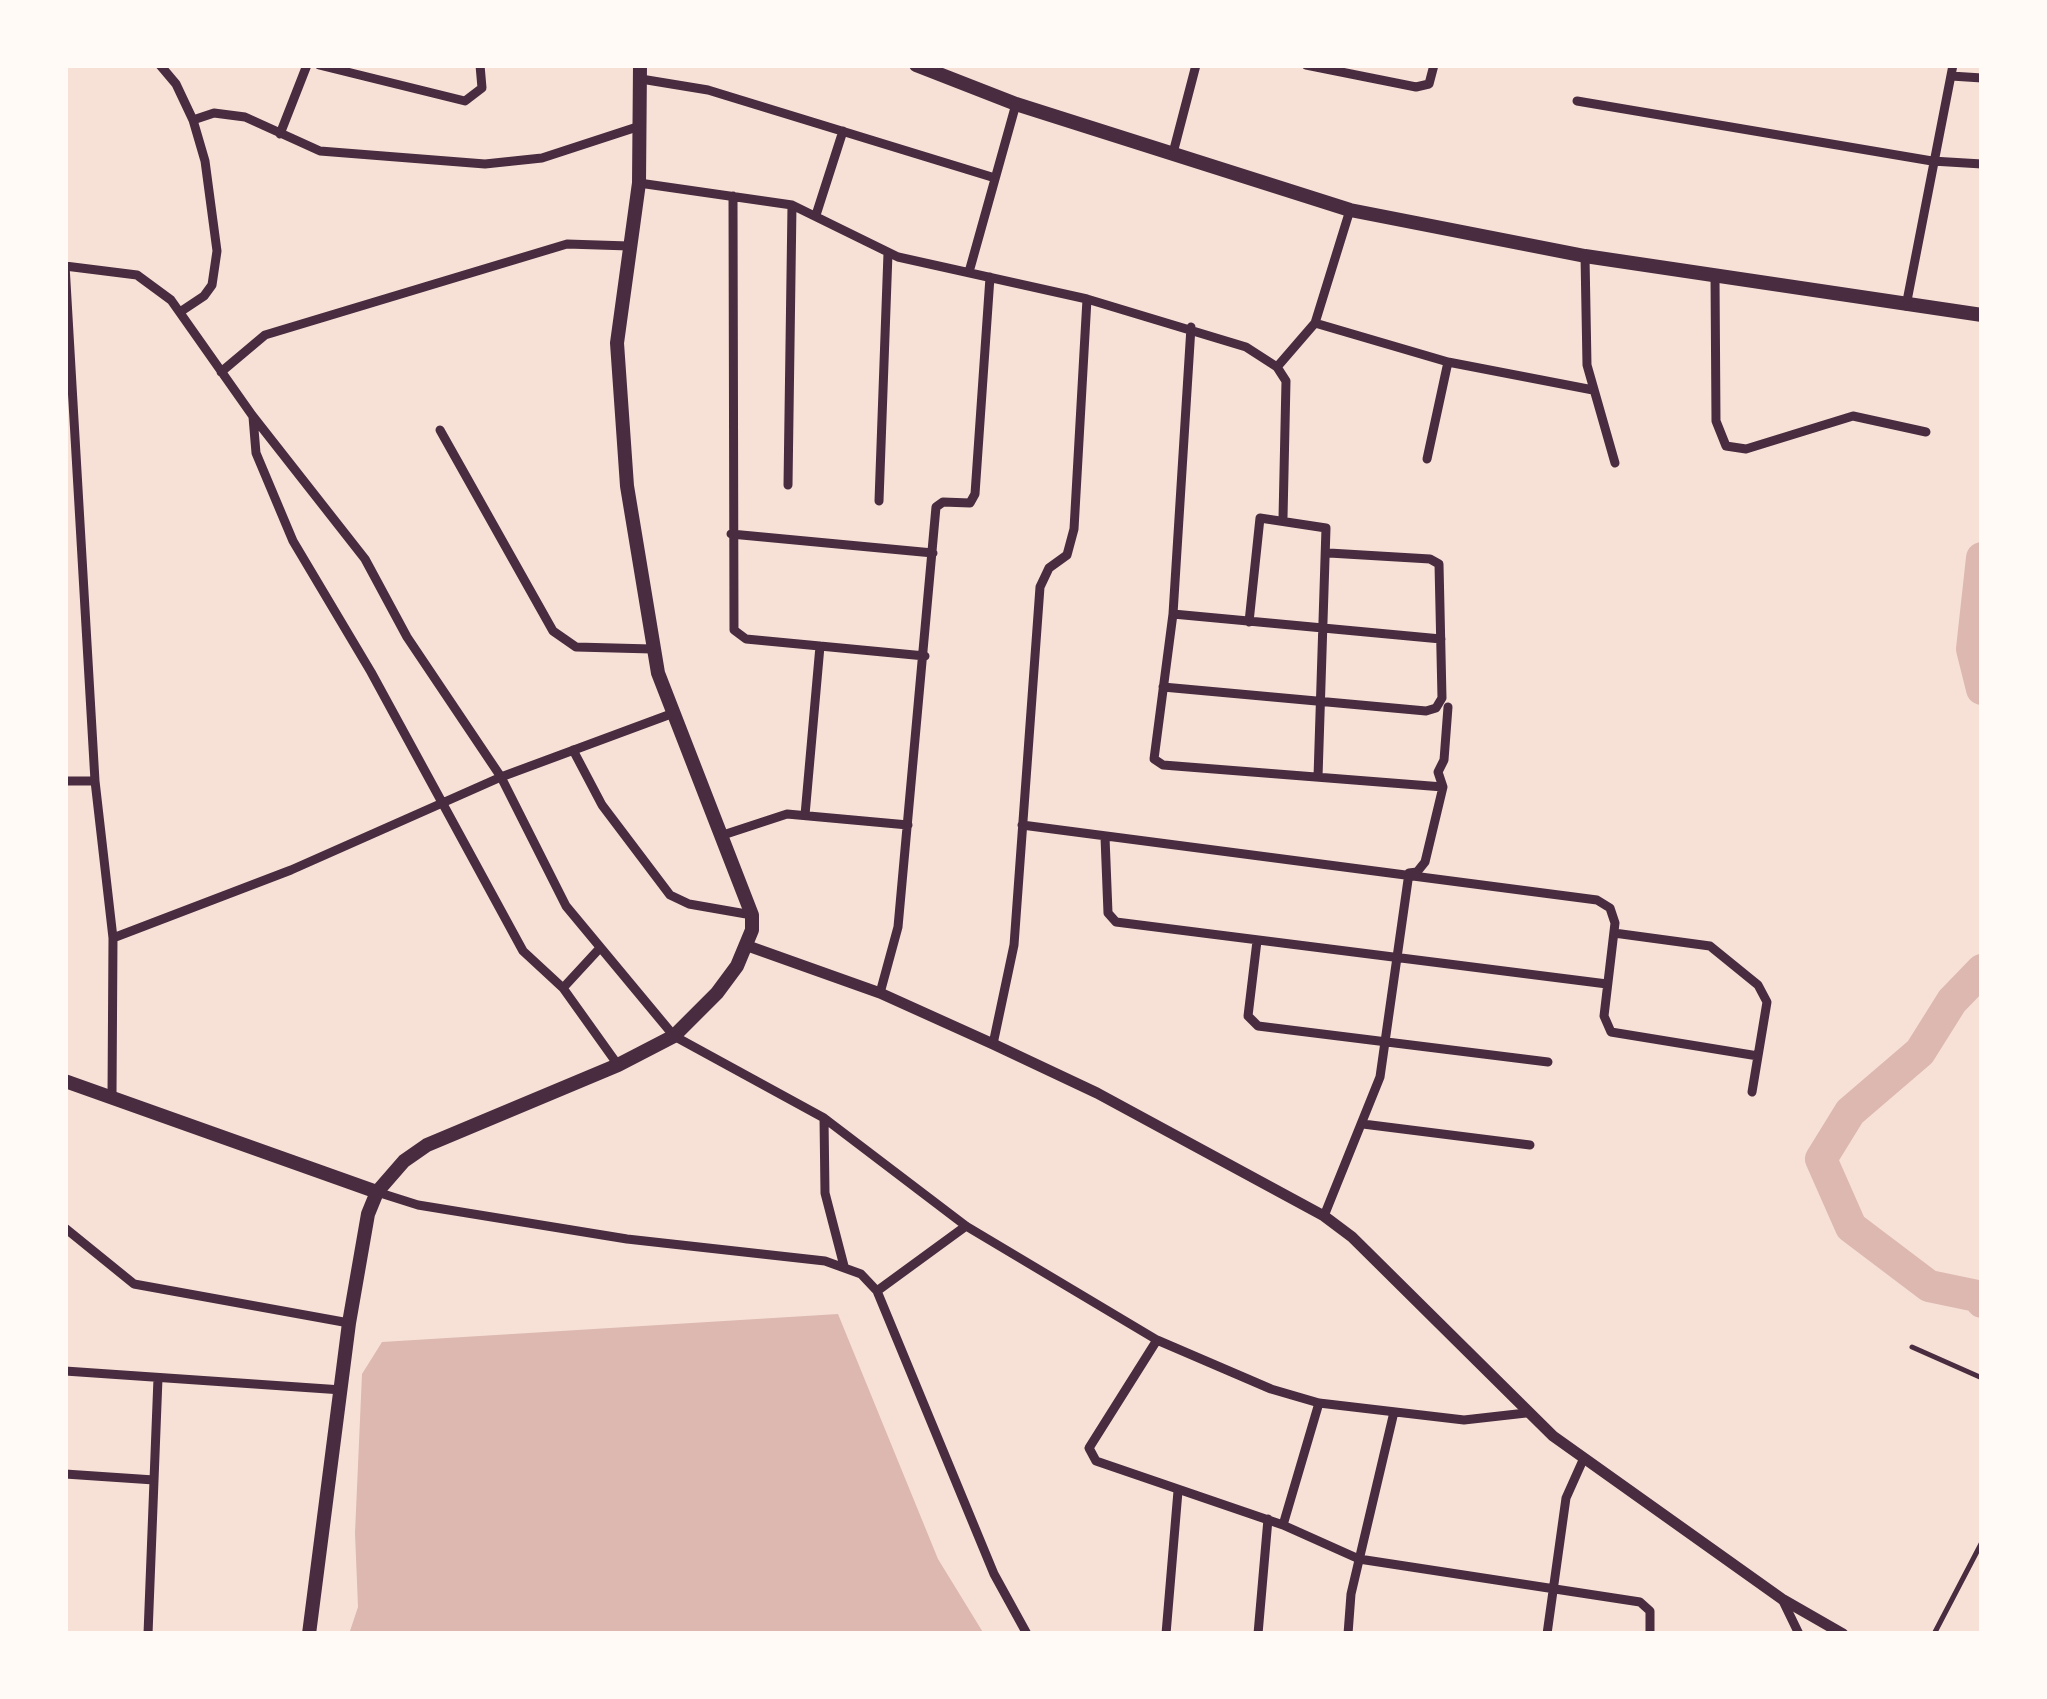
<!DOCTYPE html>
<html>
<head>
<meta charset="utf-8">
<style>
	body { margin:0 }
	#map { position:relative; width:2047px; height:1699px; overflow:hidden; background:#f7e1d7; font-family:Raleway,sans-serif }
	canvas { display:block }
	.frame { position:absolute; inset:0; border:68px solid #fffaf5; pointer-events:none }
</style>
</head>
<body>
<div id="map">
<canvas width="2047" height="1699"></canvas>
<div class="frame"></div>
</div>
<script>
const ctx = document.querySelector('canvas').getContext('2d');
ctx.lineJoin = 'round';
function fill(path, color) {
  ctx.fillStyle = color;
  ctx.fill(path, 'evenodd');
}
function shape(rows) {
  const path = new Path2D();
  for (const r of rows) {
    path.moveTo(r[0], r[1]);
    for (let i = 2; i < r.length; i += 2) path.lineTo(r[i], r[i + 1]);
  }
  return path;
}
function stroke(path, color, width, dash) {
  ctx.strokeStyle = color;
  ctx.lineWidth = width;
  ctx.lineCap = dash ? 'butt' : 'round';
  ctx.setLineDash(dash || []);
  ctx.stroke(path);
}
fill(shape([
	[838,1314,938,1559,984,1634,349,1634,358,1607,355,1533,362,1374,382,1342]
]), '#dcb8b0');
stroke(shape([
	[1982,558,1972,649,1982,689],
	[1982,970,1952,1001,1920,1052,1850,1112,1821,1159,1851,1227,1929,1286,1977,1296,1982,1302]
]), '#dcb8b0', 32);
stroke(shape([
	[1912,1347,1982,1378],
	[1934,1634,1982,1542]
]), '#4a2c40', 5);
stroke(shape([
	[160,65,176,84,193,120,205,161,217,251,212,285,204,296,180,312],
	[319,65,465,101,482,88,480,65],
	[1306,65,1416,87,1429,84,1434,65],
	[1951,76,1982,78],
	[641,79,708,90,995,178],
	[1577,101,1932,161,1982,164],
	[193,120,214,113,245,117,320,151,485,164,542,158,640,126],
	[280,134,307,65],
	[1173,153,1196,65],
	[639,183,792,205,898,257,1087,299,1246,347,1277,367,1286,381,1283,518],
	[733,196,734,630,746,639,925,656],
	[816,215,843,131],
	[1585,256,1587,365,1615,463],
	[65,265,95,781,113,938,112,1095],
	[65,266,137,275,171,300,252,415,365,559,407,637,501,777,566,906,674,1036,824,1118,966,1226,1157,1340,1271,1389,1319,1403,1464,1420,1526,1413],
	[969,272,1016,104],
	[1715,276,1716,421,1726,446,1746,449,1853,416,1926,432],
	[1906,306,1953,65],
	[1315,323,1448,362,1593,390],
	[1191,327,1173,614,1154,759,1163,765,1443,787],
	[1277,367,1315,323,1350,210],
	[221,372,265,335,567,244,629,246],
	[253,417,256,453,293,541,371,672,523,951,563,988,618,1065],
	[440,430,553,631,576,647,652,649],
	[1427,459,1448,362],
	[788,485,792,205],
	[879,501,888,253],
	[731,534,933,553],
	[1173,614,1441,639],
	[1249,622,1260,518,1326,528,1318,777],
	[1163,687,1426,711,1436,708,1442,698,1439,564,1430,559,1329,553],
	[573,750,602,805,670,895,689,904,752,915],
	[65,781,95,781],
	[805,815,820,646],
	[1022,825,1597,900,1610,908,1615,923,1604,1016,1611,1032,1758,1056],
	[720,836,787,814,908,825],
	[1105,837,1108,913,1116,922,1607,984],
	[1614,933,1710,946,1758,985,1767,1002,1752,1092],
	[113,938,291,870,501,777,671,714],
	[1257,941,1248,1016,1258,1026,1548,1062],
	[563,988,599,949],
	[880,993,898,927,936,507,943,502,970,503,975,494,990,277],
	[993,1044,1014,945,1040,587,1049,568,1067,555,1074,529,1087,299],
	[824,1118,825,1193,844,1266],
	[1363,1124,1530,1145],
	[377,1192,418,1205,627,1239,825,1261,861,1274,877,1291,994,1574,1027,1634],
	[1324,1216,1380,1077,1409,873,1417,872,1425,862,1443,787,1438,772,1444,760,1448,707],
	[65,1228,134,1284,349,1323],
	[877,1291,966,1226],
	[1157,1340,1089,1448,1096,1461,1283,1525,1359,1559,1640,1602,1650,1611,1650,1634],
	[65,1371,342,1390],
	[65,1474,154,1480],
	[1283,1525,1319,1403],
	[1783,1601,1799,1634],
	[148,1634,158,1378],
	[1166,1634,1178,1491],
	[1258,1634,1268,1519],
	[1348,1634,1351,1594,1394,1412],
	[1547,1634,1566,1498,1583,1460]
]), '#4a2c40', 9);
stroke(shape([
	[748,946,880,993,993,1044,1097,1093,1324,1216,1352,1237,1553,1436,1782,1599,1843,1634]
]), '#4a2c40', 11);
stroke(shape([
	[916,65,1016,104,1350,210,1585,256,1982,315],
	[65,1081,377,1192],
	[309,1634,349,1323,368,1214,377,1192,404,1161,427,1145,618,1065,674,1036,717,993,737,966,752,930,752,915,658,673,627,486,617,343,639,183,640,65]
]), '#4a2c40', 14);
</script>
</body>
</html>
